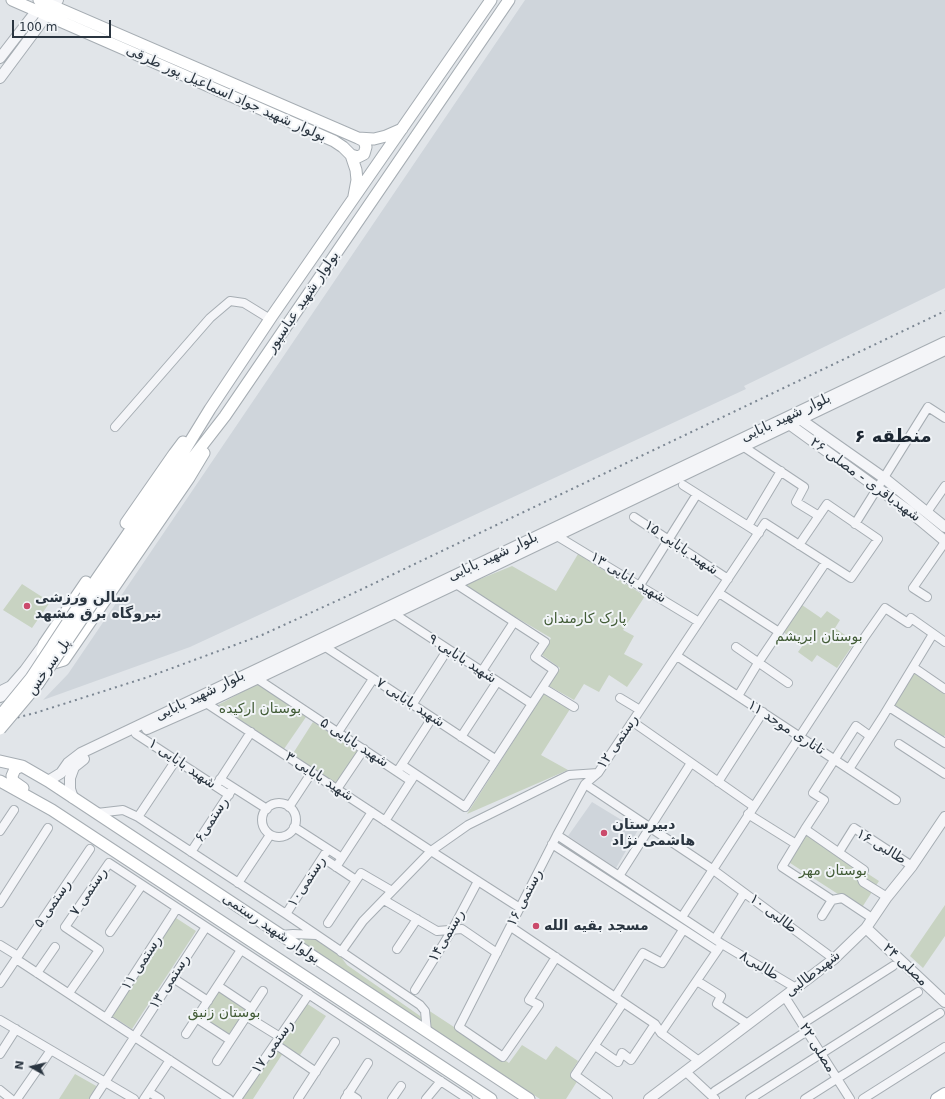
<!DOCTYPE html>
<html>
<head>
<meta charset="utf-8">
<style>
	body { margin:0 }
	#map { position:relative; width:945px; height:1099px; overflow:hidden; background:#e1e5e9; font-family:"DejaVu Sans",sans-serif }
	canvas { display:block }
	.north { position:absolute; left:12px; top:1047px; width:40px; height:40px; -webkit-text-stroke:3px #f1f4f7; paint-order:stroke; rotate:278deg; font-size:11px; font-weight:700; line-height:16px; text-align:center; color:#2a3540 }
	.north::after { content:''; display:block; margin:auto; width:14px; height:18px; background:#2a3540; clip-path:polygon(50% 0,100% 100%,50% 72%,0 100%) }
	.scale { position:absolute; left:12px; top:20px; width:99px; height:18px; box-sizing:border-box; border:2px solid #2a3540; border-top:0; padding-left:5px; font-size:12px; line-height:14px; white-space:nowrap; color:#2a3540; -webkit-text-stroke:3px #f1f4f7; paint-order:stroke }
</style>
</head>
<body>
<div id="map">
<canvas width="945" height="1099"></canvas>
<div class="north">N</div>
<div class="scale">100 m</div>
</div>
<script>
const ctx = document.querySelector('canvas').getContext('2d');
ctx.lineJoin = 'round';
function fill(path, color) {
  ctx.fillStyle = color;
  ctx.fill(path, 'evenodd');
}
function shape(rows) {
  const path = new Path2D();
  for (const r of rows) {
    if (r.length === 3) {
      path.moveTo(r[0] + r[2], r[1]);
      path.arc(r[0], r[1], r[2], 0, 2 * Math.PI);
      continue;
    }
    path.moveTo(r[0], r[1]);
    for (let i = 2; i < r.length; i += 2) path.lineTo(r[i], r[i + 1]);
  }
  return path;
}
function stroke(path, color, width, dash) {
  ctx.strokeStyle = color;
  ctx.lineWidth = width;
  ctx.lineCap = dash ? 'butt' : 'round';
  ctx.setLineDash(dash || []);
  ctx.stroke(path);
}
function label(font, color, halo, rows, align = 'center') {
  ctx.font = font + ' "DejaVu Sans",Vazirmatn,sans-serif';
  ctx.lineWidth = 4;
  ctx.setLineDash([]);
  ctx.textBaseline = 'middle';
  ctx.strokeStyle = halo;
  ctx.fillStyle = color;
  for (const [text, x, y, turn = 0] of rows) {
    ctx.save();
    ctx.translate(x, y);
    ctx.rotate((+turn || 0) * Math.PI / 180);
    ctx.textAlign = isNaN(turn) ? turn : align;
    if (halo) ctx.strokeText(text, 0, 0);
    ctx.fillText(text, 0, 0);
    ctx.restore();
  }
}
fill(shape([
	[525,0,945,0,945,288,744,386,746,389,190,647,43,700,68,674],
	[592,802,638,830,616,868,568,836]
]), '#cfd5db');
fill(shape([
	[578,554,645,596,623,630,634,636,624,654,643,664,627,687,609,675,599,692,584,684,574,700,549,686,560,668,542,655,551,638,463,586,512,566,556,591],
	[22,584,50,602,32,628,3,610],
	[802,605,821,618,827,611,840,620,835,628,855,642,837,668,817,655,812,662,798,652,803,645,783,632],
	[913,669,945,691,945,735,943,738,890,704],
	[259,683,306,717,284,749,218,705],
	[544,693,570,709,541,755,568,770,467,814],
	[313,722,359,752,337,785,292,755],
	[805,833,879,881,861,909,787,861],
	[945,905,945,936,923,968,910,956],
	[176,918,196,931,132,1029,112,1016],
	[312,937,341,957,347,965,423,1018,428,1010,509,1063,522,1045,546,1060,556,1046,578,1061,570,1074,578,1080,566,1099,540,1099,294,938],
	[218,991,246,1009,229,1034,202,1017],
	[306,1003,326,1016,298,1058,285,1050,253,1099,242,1099],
	[75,1074,98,1087,90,1099,59,1099]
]), '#c8d3c2');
const minor = shape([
	[115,427,210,318,230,301,244,303,270,319],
	[744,447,804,487,796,502,819,516],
	[683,485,759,533],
	[927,512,945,486],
	[634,517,728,579],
	[855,524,928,407,945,418],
	[748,526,781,471],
	[557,536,699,622],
	[640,585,697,494],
	[719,593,779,632],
	[927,597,913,588,945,542],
	[393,613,532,704],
	[324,646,495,759],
	[736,647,788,683],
	[677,656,896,800],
	[913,667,945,689],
	[482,671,514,622],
	[256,678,411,781],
	[543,688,574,707],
	[738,696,758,663,826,562],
	[620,698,640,710],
	[206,703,431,851,520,908],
	[412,705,448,649],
	[889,707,945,743],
	[633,722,753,806],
	[338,732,373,679],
	[136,734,229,795],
	[461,737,497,682],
	[899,744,945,774],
	[402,765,465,807,554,670,535,657,545,642,456,584],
	[399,769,432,718],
	[849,769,882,718,933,634],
	[220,779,267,809],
	[718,782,763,712],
	[585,784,712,869,834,959],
	[216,786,251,732],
	[337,789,364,749],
	[279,820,17],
	[289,807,312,772],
	[97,813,123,810,138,817,286,914,420,1005,425,1011,427,1032],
	[748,814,796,844],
	[138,817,176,760],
	[385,821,414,776],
	[294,827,342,858],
	[805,829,824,800,813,793,856,726,870,736],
	[0,831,14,810],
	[557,835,722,944,796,988],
	[552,844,717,951],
	[191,852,233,788],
	[839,852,854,828,912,866],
	[323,858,356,880],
	[336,867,372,812],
	[619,876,691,763],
	[238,883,270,835],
	[384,900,437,931,462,929,497,953],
	[0,903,48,828],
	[286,914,328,849],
	[822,916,832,900],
	[682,917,864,638,885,608,908,623,911,618,945,642],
	[872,918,842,898,832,900,782,867,805,829,864,870,861,877,863,882,887,897],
	[328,923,361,873,392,891],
	[511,927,655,1024,661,1033,699,1061],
	[110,932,142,885],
	[280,935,293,934,316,935],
	[715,939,744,893],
	[0,945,18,956],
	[397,949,417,919],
	[341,952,363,921,431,851,468,825,569,775,598,773,765,523,851,578,878,539,827,504,799,545],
	[556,957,529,1000,539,1005,503,1057,459,1027,557,835,585,784,598,773],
	[16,959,229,1099],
	[37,973,55,947],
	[173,978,208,1001],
	[697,981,721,996,717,1004,748,1024],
	[0,983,90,849],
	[218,986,251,1008],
	[415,990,452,930,478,881],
	[69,993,99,950,65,927,109,863,468,1099],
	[615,997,643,953,662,963,683,930],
	[785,997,850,1099],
	[246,1016,280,1037],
	[106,1018,177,908],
	[196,1018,230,1040],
	[0,1020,134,1099],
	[802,1024,893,966],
	[661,1033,719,948],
	[186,1034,241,950],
	[275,1044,316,1072],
	[595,1046,618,1062,622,1053,631,1060,655,1024],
	[0,1054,16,1029],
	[217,1061,263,991],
	[685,1071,715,1099],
	[0,1090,11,1099],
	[715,1091,807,1031],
	[149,1092,160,1099],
	[348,1093,357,1099],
	[17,1099,51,1050],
	[94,1099,206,927],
	[144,1099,170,1060],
	[237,1099,309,994],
	[298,1099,335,1042],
	[345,1099,368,1063],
	[392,1099,401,1086],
	[426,1099,441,1081],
	[608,1099,575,1075,623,1003],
	[750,1099,918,992],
	[805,1099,940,1013],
	[863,1099,945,1047]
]);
const tertiary = shape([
	[0,58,41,5],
	[0,78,58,0],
	[797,415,800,419,884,478,945,527],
	[788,419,789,424,909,511,945,541],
	[3,690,11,686,25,670,44,644],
	[0,697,26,685],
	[147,729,206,703,456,584,945,350],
	[48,781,61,773,68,763,81,753,945,342],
	[73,798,70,789,70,778,74,767,84,759],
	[866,928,945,1002],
	[649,1099,834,959,866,928,887,897,912,866,945,817]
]);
const secondary = shape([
	[12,0,334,141,343,147,351,155,356,170,357,180,354,196],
	[39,0,358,138,374,139,386,136,402,129],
	[351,155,358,157,364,154,366,147,364,141,358,138],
	[126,523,174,454,183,442],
	[86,582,44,644,42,652,46,659,49,662,54,663,64,660,189,478,204,453],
	[85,596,180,458,210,409,272,316,491,0],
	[94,601,187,465,225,416,509,0],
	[0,761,22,766,48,781,529,1099],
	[22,766,15,769,12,776,13,781,23,788],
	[0,781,52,810,491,1099]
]);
const primary = shape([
	[937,1099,945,1094]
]);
stroke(minor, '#a6adb3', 10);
stroke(tertiary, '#a6adb3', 12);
stroke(secondary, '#a6adb3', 13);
stroke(primary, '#a1abb5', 14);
stroke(minor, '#f4f5f8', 8);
stroke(tertiary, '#f4f5f8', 10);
stroke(secondary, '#fff', 11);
stroke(primary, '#fff', 12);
stroke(shape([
	[0,722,35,713,148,677,262,635,356,592,945,311]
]), '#7b8692', 2, [2, 4]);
const secondaryBridge = shape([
	[0,716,31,678,85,596],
	[0,729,38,684,94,601]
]);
stroke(secondaryBridge, '#a6adb3', 13, []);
stroke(secondaryBridge, '#fff', 11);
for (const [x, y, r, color] of [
	[27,606,4,"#cb4a6b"],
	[604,833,4,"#cb4a6b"],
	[536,926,4,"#cb4a6b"]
]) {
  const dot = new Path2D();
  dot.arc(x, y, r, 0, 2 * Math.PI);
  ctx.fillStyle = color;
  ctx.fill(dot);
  stroke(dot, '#f1f4f7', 1.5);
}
label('14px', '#2a3540', '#f1f4f7', [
	["بولوار شهید جواد اسماعیل پور طرقی",226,94,24],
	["بولوار شهید عباسپور",303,302,-56],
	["بلوار شهید بابایی",786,418,-25],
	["شهیدباقری - مصلی ۲۶",865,480,36],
	["شهید بابایی ۱۵",681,548,34],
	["بلوار شهید بابایی",493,557,-25],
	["شهید بابایی ۱۳",628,578,31],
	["شهید بابایی ۹",462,659,33],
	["پل سرخس",49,667,-55],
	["بلوار شهید بابایی",200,696,-26],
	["شهید بابایی ۷",410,703,33],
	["تاتاری موحد ۱۱",786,728,33],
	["رستمی ۱۲",618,742,-56],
	["شهید بابایی ۵",354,743,33],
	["شهید بابایی ۱",182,764,34],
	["شهید بابایی ۳",319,777,33],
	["رستمی۶",212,820,-57],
	["طالبی ۱۶",881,847,31],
	["رستمی۱۰",307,882,-57],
	["رستمی ۷",89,892,-56],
	["رستمی ۱۶",525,898,-63],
	["رستمی ۵",53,904,-56],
	["طالبی ۱۰",773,914,37],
	["بولوار شهید رستمی",271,929,34],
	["رستمی۱۴",447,936,-60],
	["رستمی ۱۱",142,963,-57],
	["مصلی ۲۴",905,965,43],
	["طالبی۸",759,966,31],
	["شهیدطالبی",813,974,-38],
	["رستمی ۱۳",170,982,-57],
	["رستمی ۱۷",273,1047,-55],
	["مصلی ۲۲",817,1048,58]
]);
label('bold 14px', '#2a3540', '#f1f4f7', [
	["سالن ورزشی",35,598],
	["نیروگاه برق مشهد",35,614],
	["دبیرستان",612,825],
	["هاشمی نژاد",612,841],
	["مسجد بقیه الله",544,926]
], 'left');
label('14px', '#425c37', '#f1f4f7', [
	["پارک کارمندان",585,619],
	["بوستان ابریشم",819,637],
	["بوستان ارکیده",260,709],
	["بوستان مهر",833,871],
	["بوستان زنبق",224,1013]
]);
label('bold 18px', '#1c2631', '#f1f4f7', [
	["منطقه ۶",893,437]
]);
</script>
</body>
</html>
